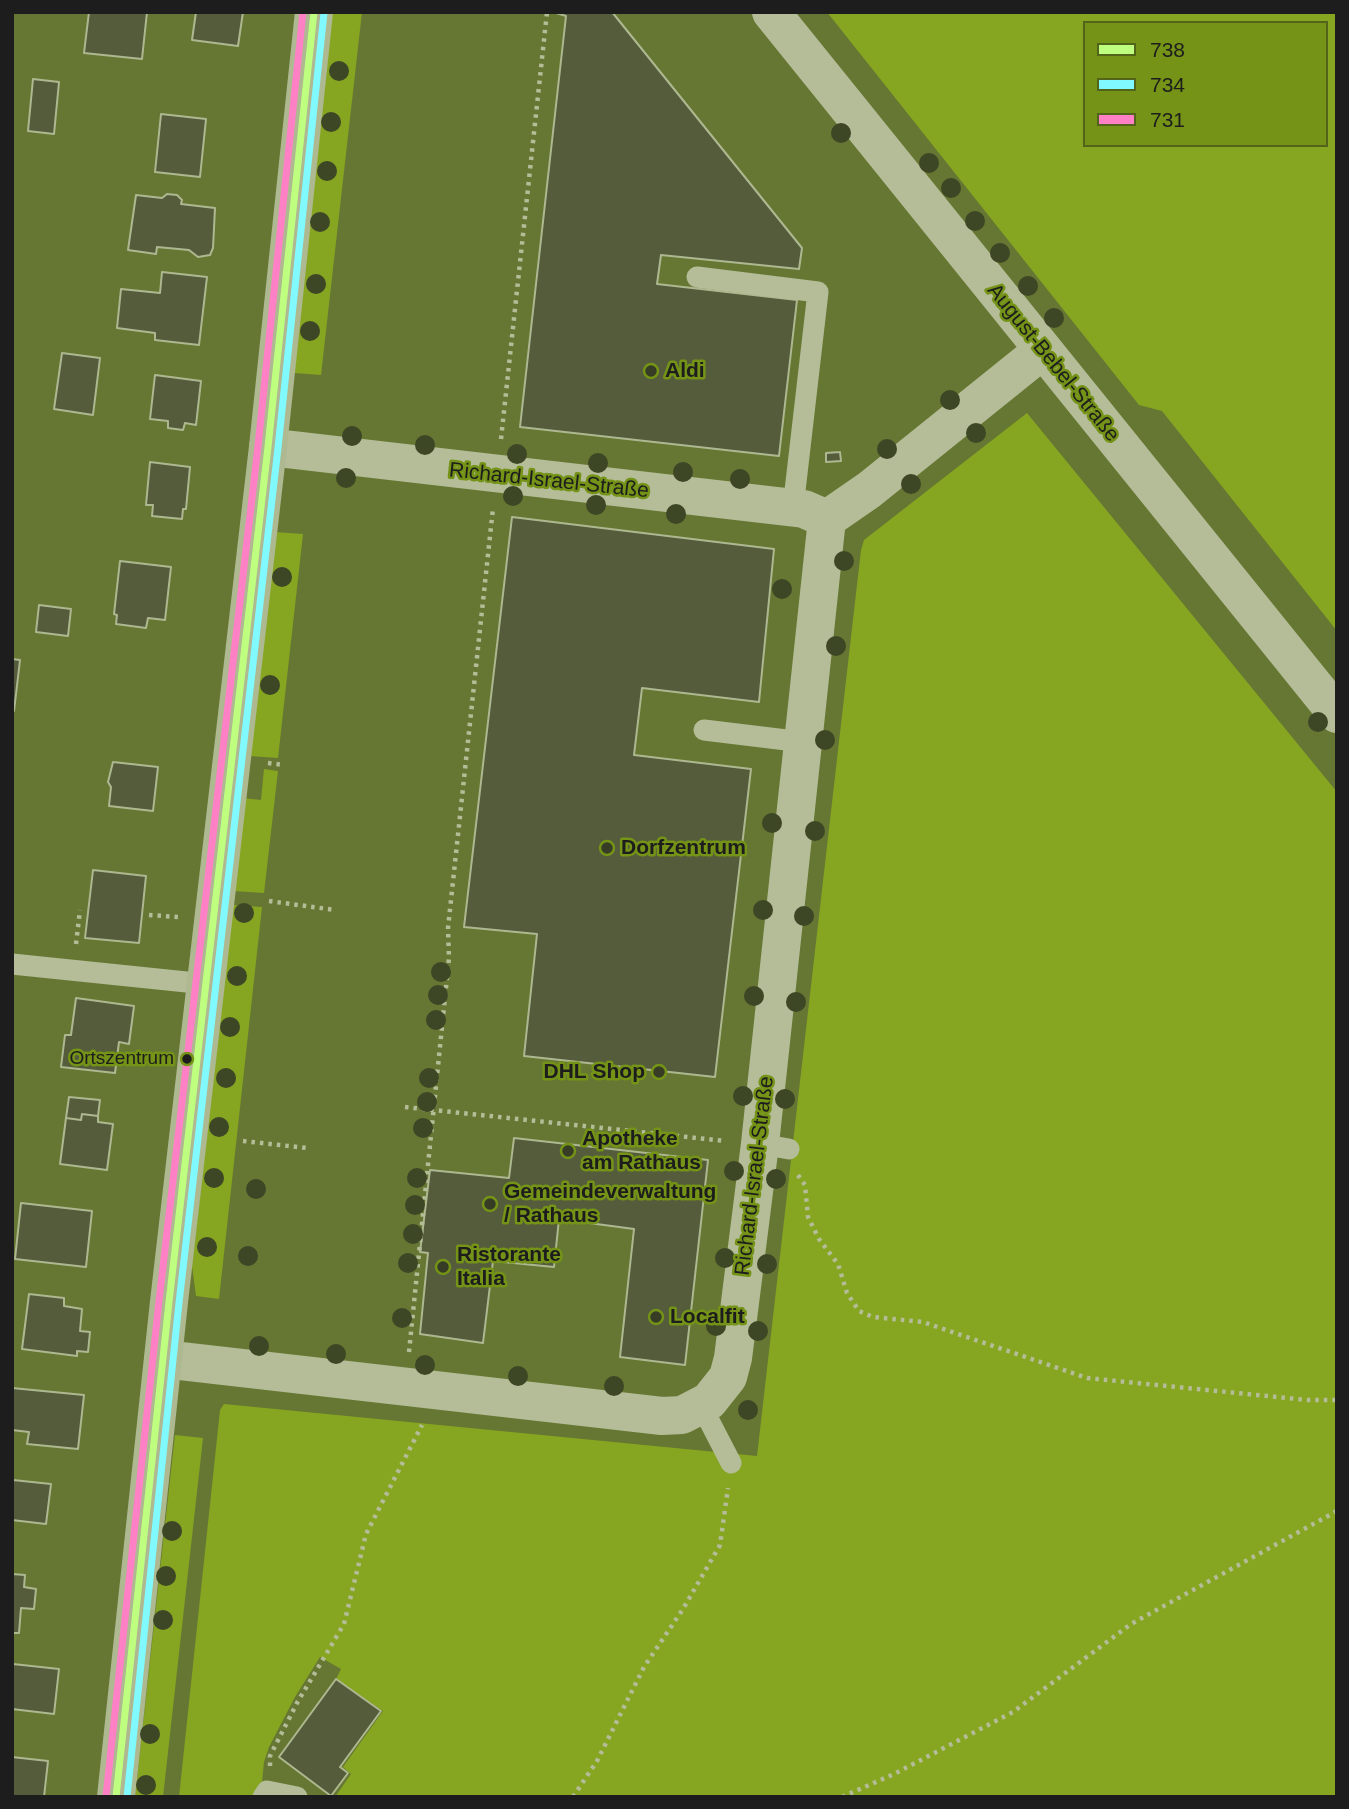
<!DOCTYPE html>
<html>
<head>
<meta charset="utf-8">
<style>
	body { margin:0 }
	#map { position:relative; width:1349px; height:1809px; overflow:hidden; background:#673; font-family:Arial,sans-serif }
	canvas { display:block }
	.frame { position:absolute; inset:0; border:14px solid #1d1d1d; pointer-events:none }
	.legend { position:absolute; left:1083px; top:21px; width:245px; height:126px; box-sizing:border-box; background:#749317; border:2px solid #516419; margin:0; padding:9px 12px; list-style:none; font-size:21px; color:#1d1d1d }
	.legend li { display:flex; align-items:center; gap:14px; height:35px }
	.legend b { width:35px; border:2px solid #516419 }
</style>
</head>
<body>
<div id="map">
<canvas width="1349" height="1809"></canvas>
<div class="frame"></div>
<ul class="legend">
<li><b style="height:9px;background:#bfff80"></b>738</li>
<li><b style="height:9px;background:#80faff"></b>734</li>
<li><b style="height:9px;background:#ff80c5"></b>731</li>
</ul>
</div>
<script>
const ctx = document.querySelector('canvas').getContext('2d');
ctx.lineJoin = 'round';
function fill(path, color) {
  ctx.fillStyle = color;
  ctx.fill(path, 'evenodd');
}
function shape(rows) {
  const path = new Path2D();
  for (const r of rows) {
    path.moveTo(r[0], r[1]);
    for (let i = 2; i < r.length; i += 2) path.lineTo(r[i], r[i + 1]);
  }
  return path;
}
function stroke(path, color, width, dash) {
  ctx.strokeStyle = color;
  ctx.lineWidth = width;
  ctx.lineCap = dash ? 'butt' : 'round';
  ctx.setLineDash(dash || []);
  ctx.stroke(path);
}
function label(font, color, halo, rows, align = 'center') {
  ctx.font = font + ' Arial,sans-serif';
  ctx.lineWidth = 5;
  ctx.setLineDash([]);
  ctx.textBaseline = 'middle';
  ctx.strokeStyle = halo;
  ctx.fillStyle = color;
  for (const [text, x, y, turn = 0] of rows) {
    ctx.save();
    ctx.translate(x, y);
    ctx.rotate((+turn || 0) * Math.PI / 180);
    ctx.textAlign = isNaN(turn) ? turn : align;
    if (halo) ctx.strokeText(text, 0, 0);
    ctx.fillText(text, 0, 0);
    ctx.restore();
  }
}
fill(shape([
	[331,12,362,12,321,375,294,373],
	[827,12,1337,12,1337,631,1162,411,1139,405],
	[1085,23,1326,23,1326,145,1085,145],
	[1027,413,1337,792,1337,1797,335,1797,351,1774,343,1767,383,1711,336,1679,341,1669,320,1657,295,1697,269,1747,264,1762,262,1782,255,1797,179,1797,220,1410,224,1404,757,1456,861,550,864,540],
	[274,532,303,534,278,758,250,756],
	[264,769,278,771,264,893,234,891,243,798,261,800],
	[233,905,262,907,219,1299,196,1296,192,1266],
	[175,1435,203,1438,163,1797,135,1797]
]), '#86a622');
const building = shape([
	[89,12,147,12,142,59,84,53,89,12],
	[196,12,243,12,238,46,192,40,196,12],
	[553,12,612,12,802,248,799,269,661,255,657,284,797,300,779,456,520,427,566,16,553,12],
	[33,79,59,82,54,134,28,131,33,79],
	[161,114,206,119,200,177,155,172,161,114],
	[167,194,177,195,182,200,181,204,215,208,213,248,210,255,198,257,189,250,157,247,156,254,128,250,136,195,162,198,167,194],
	[162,272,207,277,199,345,155,340,155,333,117,328,121,289,160,293,162,272],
	[62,353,100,358,93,415,54,409,62,353],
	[155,375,201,381,196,425,185,423,183,430,168,428,168,421,150,419,155,375],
	[840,452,841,461,826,462,826,453,840,452],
	[150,462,190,467,186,509,183,509,182,519,152,516,153,505,146,505,150,462],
	[512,517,774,549,759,702,642,688,634,755,751,769,715,1077,524,1056,537,934,464,927,512,517],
	[120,561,171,567,165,620,148,618,146,628,116,624,117,615,114,614,120,561],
	[39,605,71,609,68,636,36,632,39,605],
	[12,659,20,660,14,711,12,711,12,659],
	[113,762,158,767,153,811,109,806,111,787,108,782,113,762],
	[93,870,146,876,139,943,85,938,93,870],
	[76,998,134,1006,129,1044,119,1042,115,1073,61,1067,65,1035,71,1035,76,998],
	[69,1097,100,1100,98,1116,82,1114,81,1120,66,1118,69,1097],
	[82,1114,98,1116,98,1122,113,1124,107,1170,60,1164,66,1118,81,1120,82,1114],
	[514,1138,708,1160,685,1365,620,1357,634,1229,559,1219,554,1267,493,1261,483,1343,420,1334,428,1253,420,1252,430,1170,509,1178,514,1138],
	[21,1203,92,1211,86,1267,15,1259,21,1203],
	[29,1294,64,1298,64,1306,82,1309,80,1331,90,1332,88,1352,77,1351,77,1356,22,1349,29,1294],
	[12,1388,84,1395,78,1449,27,1444,29,1432,12,1430,12,1388],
	[13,1480,51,1484,46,1524,12,1520,13,1480],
	[12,1574,25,1575,24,1587,36,1589,34,1609,21,1608,19,1633,12,1633,12,1574],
	[13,1664,59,1669,54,1714,12,1709,13,1664],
	[336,1679,381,1711,340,1767,348,1773,331,1796,279,1757,336,1679],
	[12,1757,48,1761,44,1797,12,1797,12,1757]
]);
fill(building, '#545c3c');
stroke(building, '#aeb890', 2);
stroke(shape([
	[501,439,547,12],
	[268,763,284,765],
	[269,901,335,910],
	[149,915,178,917],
	[76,944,80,910],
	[405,1107,725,1141],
	[243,1141,307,1148],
	[798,1175,805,1185,808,1217,819,1239,838,1264,847,1293,859,1311,873,1317,923,1322,1087,1378,1307,1400,1337,1400],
	[409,1352,449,958,448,928,493,508],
	[270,1766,270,1756,297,1703,344,1624,366,1534,422,1425],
	[573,1797,597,1761,644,1667,683,1609,720,1545,728,1488],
	[842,1797,894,1774,1013,1712,1131,1624,1337,1511]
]), '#b4bd97', 4.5, [3.5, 5]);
stroke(shape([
	[697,277,818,292,793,508],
	[704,730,803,742],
	[12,964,206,984],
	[760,1144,789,1149],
	[701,1405,731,1463],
	[263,1797,267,1791,297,1797]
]), '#b4bd97', 21);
stroke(shape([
	[771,12,1337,714],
	[268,447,804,509,827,519,869,490,1043,350],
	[163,1359,662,1416,682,1415,709,1401,728,1377,733,1358,760,1144,827,519]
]), '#b4bd97', 38);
stroke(shape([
	[116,1797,169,1302,268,447,314,12]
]), '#aeb891', 38);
stroke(shape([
	[116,1797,169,1302,268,447,314,12]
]), '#bfff80', 7);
stroke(shape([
	[127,1797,179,1303,278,448,324,13]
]), '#80faff', 7);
stroke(shape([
	[106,1796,159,1301,258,446,303,12]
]), '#ff80c5', 7);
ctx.fillStyle = '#3d4625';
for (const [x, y] of [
	[339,71],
	[331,122],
	[841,133],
	[929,163],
	[327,171],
	[951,188],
	[975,221],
	[320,222],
	[1000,253],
	[316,284],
	[1028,286],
	[1054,318],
	[310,331],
	[950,400],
	[976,433],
	[352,436],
	[425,445],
	[887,449],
	[517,454],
	[598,463],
	[683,472],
	[346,478],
	[740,479],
	[911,484],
	[513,496],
	[596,505],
	[676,514],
	[844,561],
	[282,577],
	[782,589],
	[836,646],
	[270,685],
	[1318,722],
	[825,740],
	[772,823],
	[815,831],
	[763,910],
	[244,913],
	[804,916],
	[441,972],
	[237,976],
	[438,995],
	[754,996],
	[796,1002],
	[436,1020],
	[230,1027],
	[226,1078],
	[429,1078],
	[743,1096],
	[785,1099],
	[427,1102],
	[219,1127],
	[423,1128],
	[734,1171],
	[214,1178],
	[417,1178],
	[776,1179],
	[256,1189],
	[415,1205],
	[413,1234],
	[207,1247],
	[248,1256],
	[725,1258],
	[408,1263],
	[767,1264],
	[402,1318],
	[716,1326],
	[758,1331],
	[259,1346],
	[336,1354],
	[425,1365],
	[518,1376],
	[614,1386],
	[748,1410],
	[172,1531],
	[166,1576],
	[163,1620],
	[150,1734],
	[146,1785]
]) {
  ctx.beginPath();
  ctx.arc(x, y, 10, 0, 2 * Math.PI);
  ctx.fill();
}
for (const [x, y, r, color] of [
	[651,371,7,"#373c25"],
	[607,848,7,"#373c25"],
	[187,1059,6,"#1d1d1d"],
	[659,1072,7,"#373c25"],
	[568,1151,7,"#373c25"],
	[490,1204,7,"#373c25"],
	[443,1267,7,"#373c25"],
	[656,1317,7,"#373c25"]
]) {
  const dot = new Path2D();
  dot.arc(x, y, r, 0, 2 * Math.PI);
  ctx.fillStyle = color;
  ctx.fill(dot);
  stroke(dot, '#749317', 2.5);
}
label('19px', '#1d1d1d', '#749317', [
	["Ortszentrum",174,1059]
], 'right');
label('21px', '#1d1d1d', '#749317', [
	["August-Bebel-Straße",1053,363,51],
	["Richard-Israel-Straße",549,481,6],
	["Richard-Israel-Straße",755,1176,-83]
]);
label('bold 21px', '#1d1d1d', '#749317', [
	["Aldi",665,371],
	["Dorfzentrum",621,848],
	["DHL Shop",645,1072,"right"],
	["Apotheke",582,1139],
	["am Rathaus",582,1163],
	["Gemeindeverwaltung",504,1192],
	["/ Rathaus",504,1216],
	["Ristorante",457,1255],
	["Italia",457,1279],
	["Localfit",670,1317]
], 'left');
</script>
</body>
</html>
